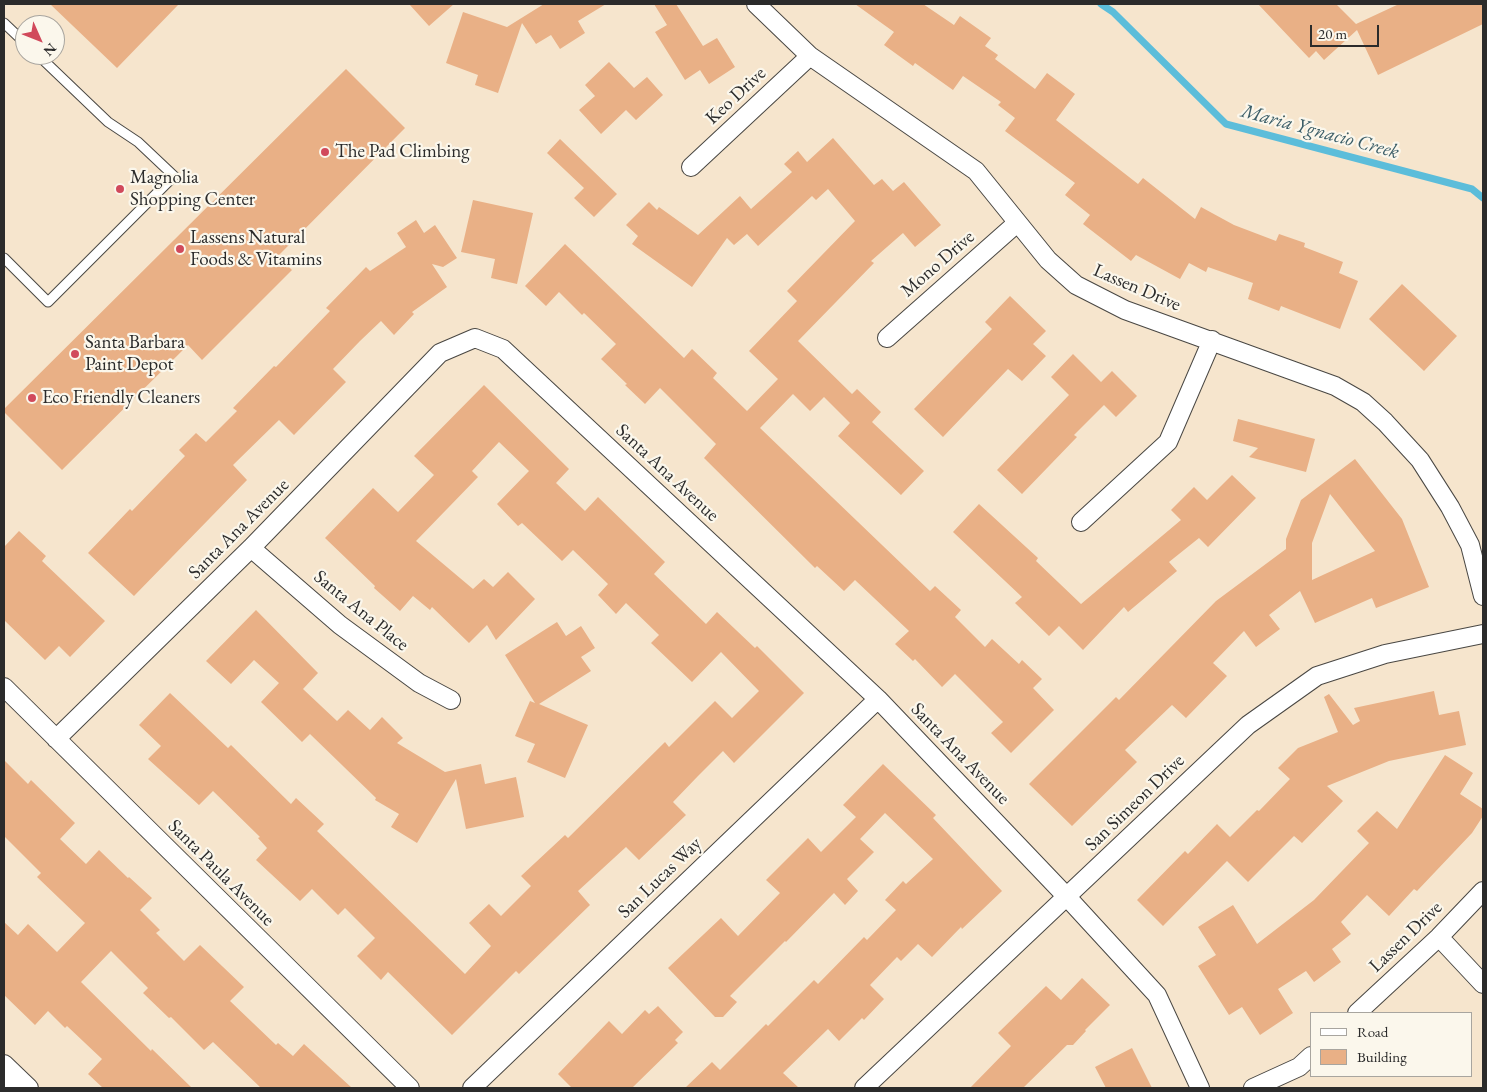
<!DOCTYPE html>
<html>
<head>
<meta charset="utf-8">
<style>
	body { margin:0 }
	#map { position:relative; width:1487px; height:1092px; overflow:hidden; background:#f6e5cd; font-family:"EB Garamond",serif }
	canvas { display:block }
	.frame { position:absolute; inset:0; border:5px solid #2b2b2b; pointer-events:none }
	.legend { position:absolute; left:1310px; top:1012px; width:162px; height:65px; box-sizing:border-box; background:#fbf7ec; border:1px solid #a8a59f; margin:0; padding:6px 9px; list-style:none; font-size:15px; color:#2b2b2b }
	.legend li { display:flex; align-items:center; gap:10px; height:25px }
	.legend b { width:25px; border:1px solid #a8a59f }
	.north { position:absolute; left:15px; top:15px; width:50px; height:50px; box-sizing:border-box; background:#fbf7ec; border:1px solid #a8a59f; border-radius:50%; rotate:134deg; font-size:14px; font-weight:700; line-height:20px; text-align:center; color:#2b2b2b }
	.north::after { content:''; display:block; margin:auto; width:18px; height:22px; background:#d1495b; clip-path:polygon(50% 0,100% 100%,50% 72%,0 100%) }
	.scale { position:absolute; left:1310px; top:25px; width:69px; height:22px; box-sizing:border-box; border:2px solid #2b2b2b; border-top:0; padding-left:6px; font-size:15px; line-height:18px; white-space:nowrap; color:#2b2b2b; -webkit-text-stroke:4px #fbf7ec; paint-order:stroke }
</style>
</head>
<body>
<div id="map">
<canvas width="1487" height="1092"></canvas>
<div class="frame"></div>
<ul class="legend">
<li><b style="height:6px;background:#fff"></b>Road</li>
<li><b style="height:14px;background:#e9b086"></b>Building</li>
</ul>
<div class="north">N</div>
<div class="scale">20 m</div>
</div>
<script>
const ctx = document.querySelector('canvas').getContext('2d');
ctx.lineJoin = 'round';
function shape(rows) {
  const path = new Path2D();
  for (const r of rows) {
    path.moveTo(r[0], r[1]);
    for (let i = 2; i < r.length; i += 2) path.lineTo(r[i], r[i + 1]);
  }
  return path;
}
function stroke(path, color, width, dash) {
  ctx.strokeStyle = color;
  ctx.lineWidth = width;
  ctx.lineCap = dash ? 'butt' : 'round';
  ctx.setLineDash(dash || []);
  ctx.stroke(path);
}
function fill(path, color) {
  ctx.fillStyle = color;
  ctx.fill(path, 'evenodd');
}
function label(font, color, halo, rows, align = 'center') {
  ctx.font = font + ' "EB Garamond",serif';
  ctx.lineWidth = 4.5;
  ctx.setLineDash([]);
  ctx.textBaseline = 'middle';
  ctx.strokeStyle = halo;
  ctx.fillStyle = color;
  for (const [text, x, y, turn = 0] of rows) {
    ctx.save();
    ctx.translate(x, y);
    ctx.rotate((+turn || 0) * Math.PI / 180);
    ctx.textAlign = isNaN(turn) ? turn : align;
    if (halo) ctx.strokeText(text, 0, 0);
    ctx.fillText(text, 0, 0);
    ctx.restore();
  }
}
stroke(shape([
	[1101,4,1113,12,1226,124,1472,189,1483,198]
]), '#5cbdda', 7);
fill(shape([
	[50,4,179,4,117,68],
	[409,4,454,4,429,26],
	[544,4,606,4,578,21,585,33,560,49,551,35,536,44,522,23,498,93,475,85,478,75,446,63,463,12,507,27],
	[654,4,676,4,703,46,717,38,735,67,709,84,700,70,685,80,655,32,667,25],
	[855,4,923,4,954,25,960,16,991,38,985,46,998,55,995,59,1035,89,1047,73,1075,94,1056,120,1138,184,1143,178,1195,219,1201,207,1234,225,1276,241,1279,234,1305,243,1304,247,1343,262,1339,273,1358,281,1340,329,1281,306,1279,311,1248,299,1253,283,1208,267,1206,272,1189,263,1180,279,1136,255,1131,261,1083,224,1090,215,1065,195,1075,183,1005,131,1015,118,998,105,1001,102,963,76,953,90,915,63,913,66,884,45,894,32],
	[1258,4,1336,4,1356,24,1399,4,1483,4,1483,24,1378,75,1357,30,1324,60,1316,51,1309,58],
	[609,62,634,88,647,77,663,95,636,120,626,110,601,134,579,110,595,96,585,85],
	[346,69,405,128,278,256,292,270,202,360,188,345,62,470,4,412,4,409],
	[833,138,874,185,882,179,893,191,904,182,941,225,915,247,903,233,871,261,874,263,798,341,852,394,857,389,881,412,872,422,924,471,901,495,838,436,850,423,824,397,810,411,793,394,760,428,930,591,935,586,961,610,955,617,985,647,992,639,1019,664,1022,660,1042,679,1033,688,1054,710,1011,753,991,733,1003,722,955,674,942,687,915,659,913,661,895,644,909,631,855,580,844,591,817,566,815,568,704,458,716,444,660,388,645,404,625,385,627,384,601,359,616,344,584,313,582,315,559,292,546,306,525,286,565,244,684,358,692,349,717,373,713,378,747,411,778,379,749,351,797,301,787,291,855,221,828,189,816,200,812,196,758,246,747,234,734,245,727,238,692,287,632,244,638,236,626,225,649,202,657,210,659,207,698,235,740,196,751,209,792,172,784,164,798,151,807,162],
	[560,139,617,194,594,217,574,198,584,188,547,153],
	[473,200,533,213,517,284,491,278,495,259,461,252],
	[416,220,424,233,435,225,457,258,443,267,432,264,447,287,412,312,414,314,394,335,381,321,360,341,333,369,346,382,294,435,279,420,233,465,247,480,134,596,88,553,130,509,132,511,185,456,179,450,196,433,206,442,237,411,233,408,274,366,276,367,330,311,326,308,366,267,370,271,406,247,397,233],
	[1402,284,1457,336,1424,371,1369,319],
	[1010,296,1046,331,1033,344,1046,356,1022,381,1008,369,943,437,914,409,992,329,985,322],
	[1073,354,1101,382,1112,371,1137,396,1116,417,1104,405,1074,435,1077,437,1022,494,997,470,1069,395,1051,377],
	[484,385,569,469,556,483,585,511,598,497,665,562,654,574,706,624,717,612,755,648,757,646,804,693,734,763,723,751,698,776,673,802,686,815,639,860,626,847,578,891,590,905,519,974,516,971,452,1035,388,972,381,980,357,956,375,938,345,908,338,915,312,889,300,901,256,860,267,848,258,838,260,837,213,791,199,805,148,759,161,746,139,725,170,693,228,748,231,745,291,804,296,798,324,824,317,831,465,974,491,946,469,923,489,904,501,916,531,886,521,876,565,835,568,838,665,742,669,747,715,701,732,718,759,691,721,652,692,682,651,643,659,635,626,603,616,614,598,595,608,584,573,550,562,561,522,523,518,526,497,504,529,471,499,442,472,471,478,477,416,541,473,589,484,579,493,587,508,572,535,599,496,640,487,625,469,643,432,607,430,610,413,596,400,611,374,588,375,586,325,538,373,488,398,512,434,475,414,456],
	[1238,419,1315,439,1306,472,1249,457,1258,448,1233,441],
	[1355,459,1402,519,1429,587,1376,608,1372,598,1315,623,1300,591,1269,615,1280,629,1256,647,1244,631,1213,663,1227,676,1186,718,1172,705,1125,750,1137,762,1072,826,1029,784,1116,697,1119,700,1216,601,1286,549,1286,539,1301,500],
	[1330,494,1375,551,1312,580,1312,543],
	[1232,475,1256,498,1208,547,1199,538,1169,562,1177,571,1128,612,1124,607,1083,650,1059,626,1049,636,1015,603,1022,597,953,532,979,504,1038,558,1036,561,1081,604,1181,520,1171,510,1194,487,1207,500],
	[19,531,46,556,42,561,105,621,70,657,59,646,45,660,4,620,4,547],
	[256,610,318,673,303,689,337,721,348,710,370,730,382,717,403,738,397,743,445,772,481,764,485,784,516,777,524,817,466,829,456,779,417,843,391,827,399,814,375,800,376,798,310,734,302,742,261,702,279,683,254,660,231,684,206,661],
	[557,622,566,636,581,626,595,648,581,657,591,671,539,704,588,725,565,778,527,762,535,744,515,736,530,701,535,703,505,655],
	[1434,691,1439,715,1459,711,1466,745,1389,761,1327,786,1343,801,1302,843,1294,836,1248,882,1227,861,1163,926,1137,900,1185,851,1188,854,1217,824,1230,837,1257,810,1259,811,1290,779,1278,768,1298,748,1338,732,1324,697,1329,694,1353,725,1360,721,1354,708],
	[1445,755,1473,773,1460,794,1483,809,1483,816,1472,833,1417,891,1414,889,1389,916,1367,895,1341,922,1351,934,1332,949,1341,962,1314,982,1306,971,1278,989,1293,1013,1260,1035,1242,1007,1229,1015,1198,966,1216,955,1198,927,1233,905,1257,944,1314,900,1369,843,1357,831,1377,811,1397,829],
	[4,760,28,784,31,780,75,823,60,839,86,864,99,850,128,878,129,877,152,898,140,910,160,930,156,933,184,961,200,945,244,987,230,1001,276,1045,278,1043,293,1056,304,1044,352,1088,261,1088,213,1042,204,1050,171,1017,169,1018,143,993,148,988,111,951,81,982,151,1051,152,1049,192,1088,103,1088,88,1074,102,1059,67,1026,65,1028,48,1011,35,1025,4,995,4,922,18,935,28,924,57,952,85,923,37,877,41,873,4,836],
	[883,764,936,815,933,818,1002,891,962,929,961,927,932,957,918,944,901,961,897,957,870,985,884,999,864,1020,862,1018,839,1041,828,1029,783,1073,799,1088,685,1088,712,1062,720,1070,766,1024,768,1026,814,980,818,984,864,937,867,940,896,910,885,900,903,881,906,884,933,859,885,813,860,839,874,852,847,879,858,891,845,905,834,893,786,942,785,941,730,996,737,1002,723,1017,715,1017,668,968,721,918,738,936,780,893,766,880,808,838,821,852,856,817,843,805],
	[1082,978,1110,1005,1085,1030,1086,1031,1073,1045,1067,1045,1023,1088,970,1088,1011,1046,998,1033,1046,986,1061,1000],
	[658,1006,683,1032,675,1040,678,1043,632,1088,572,1088,558,1074,609,1021,622,1034,645,1010,649,1014],
	[1132,1048,1152,1088,1106,1088,1095,1067]
]), '#e9b086');
const lane = shape([
	[4,23,25,43],
	[4,258,48,302,174,176,138,142,108,122,38,55]
]);
const street = shape([
	[756,4,810,56,976,171,1048,260,1076,285,1125,310,1335,386,1363,402,1385,422,1420,460,1450,507,1470,545,1483,596],
	[691,167,810,56],
	[887,338,1017,223],
	[1081,522,1168,442,1212,340],
	[251,548,340,625,419,683,451,700],
	[4,687,410,1088],
	[56,739,251,548,440,353,475,338,503,349,878,699,1067,897,1157,995,1200,1088],
	[1439,937,1483,984],
	[1357,1013,1439,937,1483,891],
	[4,1064,29,1088],
	[4,1088,16,1076],
	[472,1088,878,699],
	[864,1088,1248,725,1317,676,1385,654,1483,634],
	[1253,1088,1299,1067,1311,1056]
]);
stroke(lane, '#494743', 11);
stroke(street, '#494743', 20);
stroke(lane, '#fff', 9);
stroke(street, '#fff', 18);
for (const [x, y, r, color] of [
	[325,152,5,"#d1495b"],
	[120,189,5,"#d1495b"],
	[180,249,5,"#d1495b"],
	[75,354,5,"#d1495b"],
	[32,398,5,"#d1495b"]
]) {
  const dot = new Path2D();
  dot.arc(x, y, r, 0, 2 * Math.PI);
  ctx.fillStyle = color;
  ctx.fill(dot);
  stroke(dot, '#fbf7ec', 2);
}
label('19px', '#2b2b2b', '#fbf7ec', [
	["Keo Drive",736,96,-43],
	["Mono Drive",938,264,-41],
	["Lassen Drive",1137,288,23],
	["Santa Ana Avenue",667,473,43],
	["Santa Ana Avenue",239,529,-45],
	["Santa Ana Place",361,611,39],
	["Santa Ana Avenue",960,754,46],
	["San Simeon Drive",1135,803,-44],
	["Santa Paula Avenue",221,873,45],
	["San Lucas Way",660,878,-44],
	["Lassen Drive",1406,937,-44]
]);
label('19px', '#2b2b2b', '#fbf7ec', [
	["The Pad Climbing",335,152],
	["Magnolia",130,178],
	["Shopping Center",130,200],
	["Lassens Natural",190,238],
	["Foods & Vitamins",190,260],
	["Santa Barbara",85,343],
	["Paint Depot",85,365],
	["Eco Friendly Cleaners",42,398]
], 'left');
label('italic 20px', '#3c5e68', '#fbf7ec', [
	["Maria Ygnacio Creek",1320,132,15]
]);
</script>
</body>
</html>
